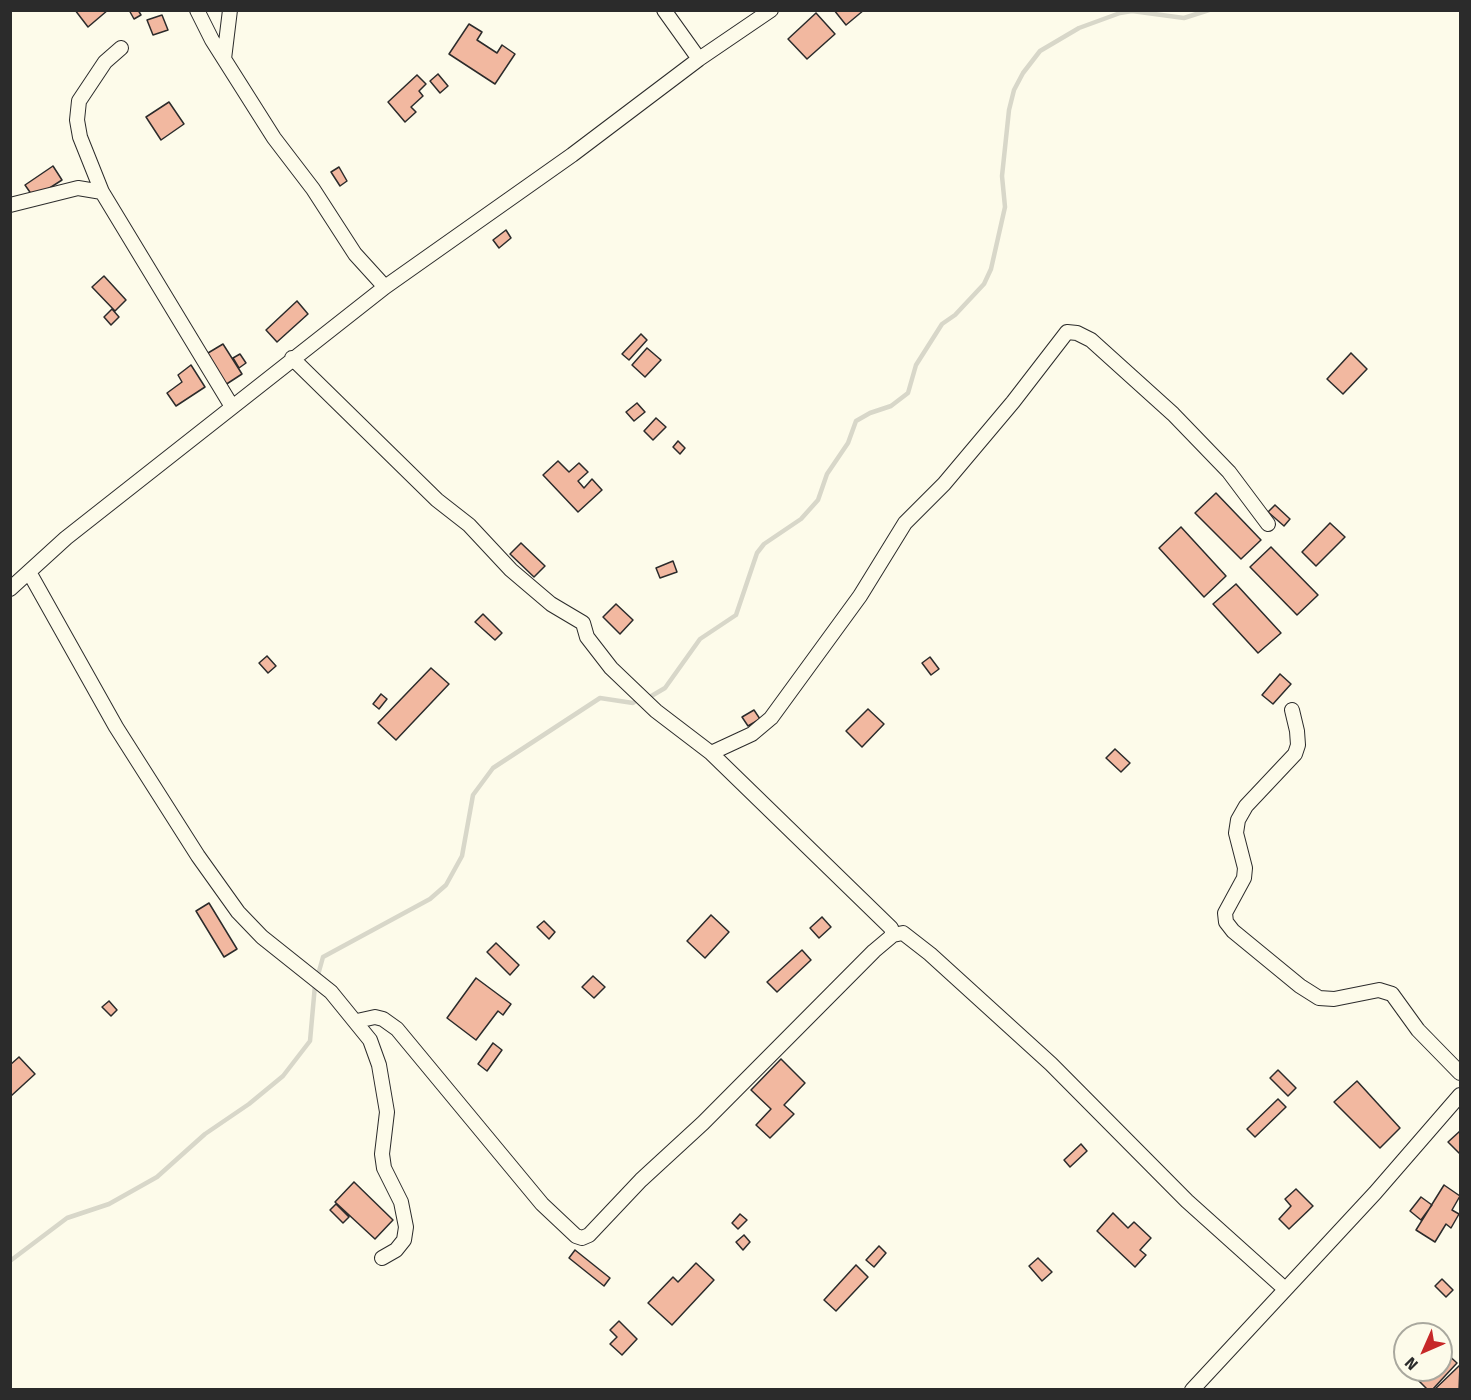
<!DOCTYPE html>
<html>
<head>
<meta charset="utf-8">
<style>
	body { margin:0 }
	#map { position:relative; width:1471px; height:1400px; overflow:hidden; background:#fdfbea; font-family:"Fira Sans",sans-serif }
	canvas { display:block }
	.frame { position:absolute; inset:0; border:12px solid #2b2b2b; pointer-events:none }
	.north { position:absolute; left:1393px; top:1322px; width:60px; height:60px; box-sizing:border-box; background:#fdfbea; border:2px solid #a9a89e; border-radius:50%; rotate:225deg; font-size:16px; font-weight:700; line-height:24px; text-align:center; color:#2b2b2b }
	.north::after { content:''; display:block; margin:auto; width:21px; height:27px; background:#c62828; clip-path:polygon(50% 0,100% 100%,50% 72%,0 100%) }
</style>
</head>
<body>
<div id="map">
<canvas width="1471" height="1400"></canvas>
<div class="frame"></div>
<div class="north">N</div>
</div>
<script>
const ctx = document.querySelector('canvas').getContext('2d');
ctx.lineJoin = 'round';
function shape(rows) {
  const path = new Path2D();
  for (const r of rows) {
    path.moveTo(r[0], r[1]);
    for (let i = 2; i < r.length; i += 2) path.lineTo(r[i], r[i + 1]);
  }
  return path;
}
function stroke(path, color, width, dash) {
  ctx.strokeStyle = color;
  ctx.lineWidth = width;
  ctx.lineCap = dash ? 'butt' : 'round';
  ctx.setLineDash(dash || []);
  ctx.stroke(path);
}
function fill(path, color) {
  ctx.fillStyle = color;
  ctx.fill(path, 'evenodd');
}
stroke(shape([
	[648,698,665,688,700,639,736,615,757,553,764,544,801,519,818,500,827,474,848,443,856,421,870,413,891,406,908,393,916,365,942,324,955,315,984,284,991,269,1005,207,1002,176,1009,110,1014,90,1023,73,1040,51,1079,28,1120,13,1132,11,1184,18,1209,10],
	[318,975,323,957,430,899,446,885,462,856,473,795,493,768,600,698,633,703,636,701],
	[10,1261,67,1218,109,1204,157,1177,205,1134,249,1104,283,1076,310,1041,315,985]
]), '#d8d7c9', 4.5);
const building = shape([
	[75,10,108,10,88,27,75,10],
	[129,10,138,10,141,15,134,19,129,10],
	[834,10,864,10,846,25,834,10],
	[816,13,835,34,807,59,788,39,816,13],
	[162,15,168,30,153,35,147,20,162,15],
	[469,24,482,32,477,40,497,53,502,45,515,54,495,84,449,54,469,24],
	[438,74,448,86,440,93,430,81,438,74],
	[417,75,426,84,419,91,423,96,411,107,416,112,405,122,388,102,417,75],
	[169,102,184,124,161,140,146,117,169,102],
	[53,166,62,180,34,198,25,185,53,166],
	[339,167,347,181,340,186,331,172,339,167],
	[506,230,511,238,499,248,493,240,506,230],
	[104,276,126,300,115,311,92,287,104,276],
	[297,301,308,314,277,342,266,330,297,301],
	[112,309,119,317,111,325,104,317,112,309],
	[641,334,647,340,629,360,622,354,641,334],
	[223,344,242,374,222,387,203,356,223,344],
	[647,348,661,360,645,377,632,365,647,348],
	[1351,353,1367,369,1343,394,1327,379,1351,353],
	[240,354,246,363,239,368,233,358,240,354],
	[191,365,205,387,176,406,167,393,182,382,178,375,191,365],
	[637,403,645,412,634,421,626,412,637,403],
	[656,418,666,427,653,440,644,431,656,418],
	[678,441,685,448,680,454,673,447,678,441],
	[558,461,569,472,579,463,588,472,578,481,584,488,592,479,602,490,578,512,543,475,558,461],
	[1216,493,1261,540,1241,559,1195,513,1216,493],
	[1275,505,1290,519,1284,526,1268,512,1275,505],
	[1330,523,1345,537,1316,566,1302,552,1330,523],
	[1181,527,1226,576,1204,597,1159,548,1181,527],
	[521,543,545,566,534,577,510,554,521,543],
	[1271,547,1318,595,1297,615,1250,567,1271,547],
	[673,561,677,572,660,578,656,568,673,561],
	[1236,584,1281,633,1258,653,1213,604,1236,584],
	[616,604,633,620,620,634,603,617,616,604],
	[483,614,502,633,495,640,475,622,483,614],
	[267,656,276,666,268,673,259,663,267,656],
	[930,657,939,669,931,675,922,663,930,657],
	[431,668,449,684,396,740,378,723,431,668],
	[1280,674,1291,684,1273,704,1262,695,1280,674],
	[381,694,387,699,379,709,373,704,381,694],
	[868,709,884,724,862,747,846,731,868,709],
	[754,710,760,719,748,726,742,717,754,710],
	[1115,749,1130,763,1121,772,1106,758,1115,749],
	[209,903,237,949,224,957,196,911,209,903],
	[711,915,729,932,705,958,687,941,711,915],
	[822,917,831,927,819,938,810,928,822,917],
	[544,921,555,932,549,939,537,927,544,921],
	[496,943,519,965,510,975,487,952,496,943],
	[802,950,811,960,777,992,767,982,802,950],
	[593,976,605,987,594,998,582,987,593,976],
	[476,978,511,1004,503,1015,498,1011,476,1040,447,1018,476,978],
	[109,1001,117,1010,111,1016,102,1007,109,1001],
	[493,1043,502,1050,487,1071,478,1064,493,1043],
	[19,1057,35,1074,11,1096,10,1065,19,1057],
	[781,1059,805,1083,784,1105,794,1114,770,1138,756,1125,771,1109,751,1090,781,1059],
	[1278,1070,1296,1088,1288,1096,1270,1078,1278,1070],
	[1357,1081,1400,1128,1380,1148,1334,1102,1357,1081],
	[1278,1099,1286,1107,1255,1137,1247,1129,1278,1099],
	[1460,1131,1460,1152,1459,1153,1448,1142,1460,1131],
	[1081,1144,1087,1151,1070,1167,1064,1160,1081,1144],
	[354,1182,393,1220,375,1239,335,1202,354,1182],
	[1444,1185,1460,1196,1452,1210,1459,1214,1451,1228,1446,1224,1435,1242,1416,1230,1444,1185],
	[1296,1189,1313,1206,1289,1229,1279,1219,1291,1206,1285,1199,1296,1189],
	[1421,1197,1432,1205,1421,1220,1410,1211,1421,1197],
	[336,1204,349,1217,343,1223,330,1210,336,1204],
	[1113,1213,1128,1228,1134,1222,1151,1238,1140,1250,1146,1255,1135,1267,1097,1231,1113,1213],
	[740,1214,747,1220,738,1229,732,1223,740,1214],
	[744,1235,750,1242,743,1250,736,1242,744,1235],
	[879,1246,886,1253,874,1267,866,1260,879,1246],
	[575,1250,610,1278,604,1286,569,1258,575,1250],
	[1038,1258,1052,1272,1042,1281,1029,1266,1038,1258],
	[696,1263,714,1280,672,1325,648,1303,673,1277,678,1282,696,1263],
	[856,1265,868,1277,836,1311,824,1300,856,1265],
	[1442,1279,1453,1290,1446,1297,1435,1286,1442,1279],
	[619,1321,637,1339,622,1355,610,1344,617,1337,610,1330,619,1321],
	[1444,1351,1457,1363,1432,1390,1428,1390,1417,1379,1425,1370,1441,1370,1441,1354,1444,1351],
	[1460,1365,1459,1390,1434,1390,1460,1365]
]);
fill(building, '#f2b8a0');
stroke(building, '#2b2b2b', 1.5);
const minor = shape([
	[197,10,212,40,274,138,313,189,355,254,385,287],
	[664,10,699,59],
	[121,48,105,62,79,101,77,120,80,137,102,192,231,405],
	[224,59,230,10],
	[10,205,78,188,102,192],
	[292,358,437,500,469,525,511,570,551,604,583,623,587,637,611,668,656,711,711,753,891,928,893,935],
	[29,572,116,727,198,856,238,912,262,937,331,992,370,1040,379,1065,387,1112,382,1154,384,1168,401,1202,406,1227,404,1240,396,1250,382,1258],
	[10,589,66,538,385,287,572,155,699,59,771,10],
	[1292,710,1297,731,1298,745,1295,754,1246,806,1238,820,1236,833,1245,868,1244,878,1225,913,1226,922,1233,931,1300,986,1319,998,1334,999,1379,990,1392,994,1418,1030,1460,1073],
	[711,753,752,734,771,718,860,596,905,523,944,484,1013,402,1067,332,1077,333,1091,340,1173,414,1229,472,1268,524],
	[357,1021,375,1017,383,1019,397,1029,542,1204,576,1236,582,1238,589,1235,641,1180,703,1123,874,951,893,935,903,933,930,954,1051,1064,1187,1201,1285,1289],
	[1192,1390,1375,1193,1460,1095]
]);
stroke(minor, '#2b2b2b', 16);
stroke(minor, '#fdfbea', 14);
</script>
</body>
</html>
